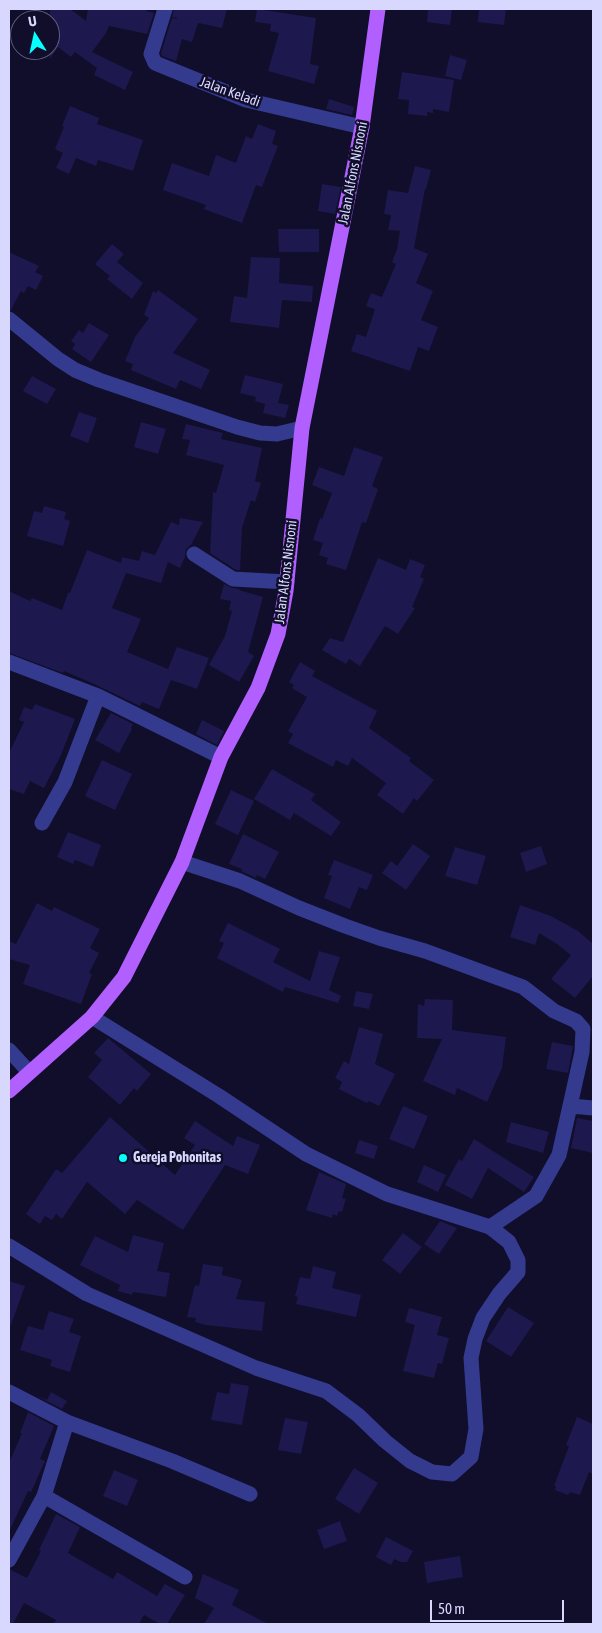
<!DOCTYPE html>
<html>
<head>
<meta charset="utf-8">
<style>
	body { margin:0 }
	#map { position:relative; width:602px; height:1633px; overflow:hidden; background:#100e2b; font-family:"Asap Condensed",sans-serif }
	canvas { display:block }
	.frame { position:absolute; inset:0; border:10px solid #d8d8ff; pointer-events:none }
	.north { position:absolute; left:10px; top:10px; width:50px; height:50px; box-sizing:border-box; background:#100e2b; border:1px solid #605f80; border-radius:50%; rotate:350deg; font-size:14px; font-weight:700; line-height:20px; text-align:center; color:#d8d8ff }
	.north::after { content:''; display:block; margin:auto; width:18px; height:22px; background:#04fffe; clip-path:polygon(50% 0,100% 100%,50% 72%,0 100%) }
	.scale { position:absolute; left:430px; top:1600px; width:134px; height:22px; box-sizing:border-box; border:2px solid #d8d8ff; border-top:0; padding-left:6px; font-size:15px; line-height:18px; white-space:nowrap; color:#d8d8ff; -webkit-text-stroke:4px #100e2b; paint-order:stroke }
</style>
</head>
<body>
<div id="map">
<canvas width="602" height="1633"></canvas>
<div class="frame"></div>
<div class="north">U</div>
<div class="scale">50 m</div>
</div>
<script>
const ctx = document.querySelector('canvas').getContext('2d');
ctx.lineJoin = 'round';
function fill(path, color) {
  ctx.fillStyle = color;
  ctx.fill(path, 'evenodd');
}
function shape(rows) {
  const path = new Path2D();
  for (const r of rows) {
    path.moveTo(r[0], r[1]);
    for (let i = 2; i < r.length; i += 2) path.lineTo(r[i], r[i + 1]);
  }
  return path;
}
function stroke(path, color, width, dash) {
  ctx.strokeStyle = color;
  ctx.lineWidth = width;
  ctx.lineCap = dash ? 'butt' : 'round';
  ctx.setLineDash(dash || []);
  ctx.stroke(path);
}
function label(font, color, halo, rows, align = 'center') {
  ctx.font = font + ' "Asap Condensed",sans-serif';
  ctx.lineWidth = 5;
  ctx.setLineDash([]);
  ctx.textBaseline = 'middle';
  ctx.strokeStyle = halo;
  ctx.fillStyle = color;
  for (const [text, x, y, turn = 0] of rows) {
    ctx.save();
    ctx.translate(x, y);
    ctx.rotate((+turn || 0) * Math.PI / 180);
    ctx.textAlign = isNaN(turn) ? turn : align;
    if (halo) ctx.strokeText(text, 0, 0);
    ctx.fillText(text, 0, 0);
    ctx.restore();
  }
}
fill(shape([
	[50,9,70,9,86,21,88,9,147,9,146,11,154,13,147,34,109,26,106,33,92,52,133,72,125,90,94,75,97,68,75,52,71,57,58,47,50,59],
	[174,9,227,9,222,28,198,23,192,42,182,39,176,61,162,56,161,53,172,18,177,19,177,18,172,17],
	[257,9,316,18,310,64,319,66,314,84,268,71,279,33,270,31,271,24,255,22],
	[428,9,452,9,450,25,427,22],
	[479,9,506,9,504,25,478,22],
	[450,55,467,60,461,80,445,76],
	[402,72,454,80,449,112,433,109,433,113,427,112,427,116,408,114,409,100,398,99],
	[329,99,354,107,352,115,326,109],
	[70,106,99,118,97,124,143,140,133,171,98,160,96,166,76,158,69,174,56,168,63,153,55,149,64,127,62,126],
	[258,124,276,131,272,144,278,146,262,187,256,185,242,223,204,209,206,205,163,190,172,163,209,176,216,155,236,163,246,136,252,139],
	[415,166,431,170,426,189,425,189,414,248,428,254,416,283,433,291,421,320,438,327,429,351,418,347,410,371,351,351,357,334,366,337,375,309,366,306,371,293,382,297,396,264,392,262,397,249,400,231,388,230,391,215,384,214,388,190,408,193],
	[322,184,341,187,335,214,318,211],
	[278,229,319,229,319,252,279,252],
	[112,244,124,254,117,262,143,283,132,299,107,279,110,276,95,264],
	[9,252,39,266,35,272,43,276,36,290,28,286,24,293,21,291,11,310,9,310],
	[251,257,280,258,279,283,313,286,312,302,282,300,279,328,230,322,234,296,247,298],
	[158,290,198,319,173,353,210,370,201,389,180,380,176,389,131,370,133,364,125,361,135,337,149,318,144,315,153,291,156,293],
	[89,323,109,335,91,362,72,349,75,344,71,341,79,330,83,333],
	[245,375,283,384,278,403,289,405,285,418,263,413,265,404,255,401,256,397,240,393],
	[32,376,56,389,47,404,23,391],
	[79,412,97,418,88,443,70,436],
	[141,422,166,429,158,454,134,447],
	[186,424,223,433,221,439,262,448,255,481,261,483,255,502,251,500,242,528,240,570,236,570,210,553,213,492,216,493,224,465,186,455,190,440,182,439],
	[354,447,383,457,372,486,378,489,366,523,362,522,346,570,326,564,328,558,319,555,323,543,313,540,320,518,322,519,332,493,312,485,319,467,344,476],
	[44,506,66,512,64,519,70,521,63,546,27,536,34,511,42,513],
	[180,518,203,522,191,545,186,549,185,557,180,568,168,562,161,583,126,573,112,608,141,619,127,652,168,669,177,647,209,658,197,689,171,680,159,709,142,702,140,706,92,683,64,671,63,673,9,653,9,591,30,601,32,598,62,610,68,593,70,593,87,550,121,563,122,557,139,561,142,551,155,555,171,522,179,525],
	[378,558,406,570,410,559,425,565,420,577,424,579,412,607,415,608,398,634,385,626,360,666,349,659,346,664,322,650,330,638,343,642],
	[224,584,232,588,239,589,239,590,263,597,248,652,254,656,239,682,209,665,225,636,232,611,229,610,231,601,220,599],
	[300,662,315,671,312,676,377,711,369,728,411,758,409,761,434,780,417,801,414,798,403,814,377,795,386,783,352,758,348,766,336,760,333,767,288,743,293,734,288,731,307,697,292,688,294,685,289,682],
	[35,704,75,719,61,755,44,788,30,781,24,794,9,789,9,753,24,722,19,720,24,707,32,710],
	[111,713,133,724,131,728,132,729,119,753,95,740],
	[202,720,224,731,217,745,196,734],
	[102,760,132,774,115,810,85,796],
	[272,769,315,794,311,800,341,822,331,836,294,813,290,820,254,799],
	[231,790,254,801,238,835,215,824],
	[68,832,101,845,93,867,75,860,73,864,57,857],
	[243,834,279,852,265,879,257,875,256,878,241,871,242,869,229,864],
	[413,844,430,856,406,890,382,873,391,861,397,866],
	[541,846,547,864,526,872,520,853],
	[455,847,486,856,477,885,445,876],
	[334,860,373,875,367,890,359,887,350,909,324,898,332,876,328,875],
	[37,903,52,911,54,907,100,929,90,948,99,953,89,973,92,974,81,1004,23,984,30,965,9,959,9,941,16,944],
	[520,905,551,916,578,931,593,944,593,976,575,998,551,979,571,955,557,944,539,933,535,945,510,937],
	[228,923,280,949,273,962,310,981,319,951,340,957,329,990,341,996,338,1003,285,987,283,992,217,958,224,943,219,941],
	[356,991,373,994,369,1009,353,1006],
	[425,999,453,1000,452,1030,506,1037,502,1068,487,1102,457,1088,455,1095,423,1081,442,1039,417,1038,418,1004,424,1006],
	[359,1027,383,1034,375,1064,395,1074,379,1106,369,1101,367,1103,339,1089,342,1082,335,1078,344,1061,349,1064],
	[108,1038,151,1074,137,1091,134,1088,120,1105,88,1077,102,1060,94,1053],
	[552,1042,573,1046,568,1073,546,1069],
	[403,1106,428,1116,414,1149,389,1139],
	[110,1117,175,1175,195,1145,184,1138,195,1121,233,1146,237,1136,260,1145,248,1174,225,1165,183,1230,137,1200,125,1214,87,1182,62,1219,56,1214,52,1220,45,1216,40,1224,26,1214,56,1169,62,1173],
	[577,1118,593,1121,593,1153,571,1148],
	[511,1122,549,1132,543,1153,506,1142],
	[474,1139,534,1177,524,1192,488,1168,472,1199,445,1185,459,1159,462,1161],
	[359,1140,378,1146,374,1159,355,1153],
	[424,1165,446,1175,438,1192,417,1182],
	[319,1172,346,1184,342,1198,346,1199,342,1212,339,1211,337,1216,333,1214,332,1218,306,1210],
	[440,1221,457,1228,439,1254,424,1244],
	[403,1233,422,1247,400,1274,382,1260],
	[133,1235,164,1243,157,1271,170,1273,166,1297,133,1292,132,1295,118,1291,120,1285,80,1265,95,1236,128,1252],
	[203,1264,223,1267,222,1275,242,1280,236,1299,265,1302,262,1331,206,1325,195,1322,196,1318,187,1317,195,1285,199,1286],
	[313,1266,336,1272,332,1288,361,1295,356,1317,296,1304,298,1297,295,1296,300,1277,310,1279],
	[9,1281,25,1286,11,1325,9,1325],
	[508,1307,534,1323,511,1357,486,1341],
	[409,1308,442,1317,437,1335,449,1338,442,1364,438,1363,434,1378,403,1371,415,1325,405,1322],
	[49,1311,74,1319,69,1332,81,1336,70,1372,50,1366,52,1360,20,1350,28,1326,43,1330],
	[231,1383,249,1386,242,1425,211,1420,217,1392,229,1394],
	[51,1392,67,1401,62,1409,35,1395,47,1400],
	[28,1412,54,1426,40,1459,45,1461,31,1492,28,1491,9,1532,9,1463,22,1433,20,1433],
	[577,1417,593,1424,593,1474,589,1472,580,1495,570,1492,568,1495,555,1490,556,1486,554,1486,569,1446,566,1445],
	[285,1418,308,1422,301,1454,278,1450],
	[354,1468,378,1483,359,1514,335,1499],
	[114,1470,138,1480,127,1506,103,1496],
	[56,1514,80,1527,68,1553,113,1579,117,1572,157,1596,165,1584,185,1595,167,1624,160,1624,144,1615,139,1624,53,1624,56,1620,24,1603,13,1624,9,1624,9,1569,27,1578,41,1551,39,1550],
	[340,1521,347,1541,324,1549,317,1530],
	[386,1537,413,1551,407,1562,401,1562,394,1559,391,1565,376,1557],
	[460,1556,463,1577,427,1583,424,1562],
	[203,1574,239,1590,232,1605,268,1624,204,1624,214,1608,195,1598]
]), '#1d184e');
stroke(shape([
	[165,9,151,54,155,63,246,100,362,127],
	[9,319,58,359,75,370,99,380,237,427,260,433,277,434,302,428],
	[194,554,233,579,287,582],
	[9,662,98,696,221,757],
	[42,823,65,782,98,696],
	[182,862,240,881,299,908,345,926,379,938,425,951,523,987,554,1011,576,1021,583,1029,582,1052,559,1155,536,1196,490,1227],
	[9,1050,29,1072],
	[571,1106,593,1108],
	[9,1246,87,1294,256,1368,326,1391,358,1415,385,1441,410,1461,432,1472,452,1474,471,1457,476,1429,471,1358,475,1339,483,1318,499,1294,518,1272,518,1260,509,1242,490,1227,387,1194,306,1154,219,1096,92,1017],
	[9,1392,67,1422,44,1496,9,1560],
	[67,1422,172,1461,250,1494],
	[44,1496,185,1577]
]), '#343a8e', 15);
stroke(shape([
	[9,1091,92,1017,124,977,182,862,221,757,258,688,278,634,286,591,302,428,362,127,378,9]
]), '#b25fff', 15);
for (const [x, y, r, color] of [
	[123,1158,5,"#04fffe"]
]) {
  const dot = new Path2D();
  dot.arc(x, y, r, 0, 2 * Math.PI);
  ctx.fillStyle = color;
  ctx.fill(dot);
  stroke(dot, '#100e2b', 2);
}
label('14px', '#d8d8ff', '#100e2b', [
	["Jalan Keladi",230,92,20],
	["Jalan Alfons Nisnoni",353,173,-79],
	["Jalan Alfons Nisnoni",286,572,-83]
]);
label('bold 14px', '#d8d8ff', '#100e2b', [
	["Gereja Pohonitas",133,1158]
], 'left');
</script>
</body>
</html>
